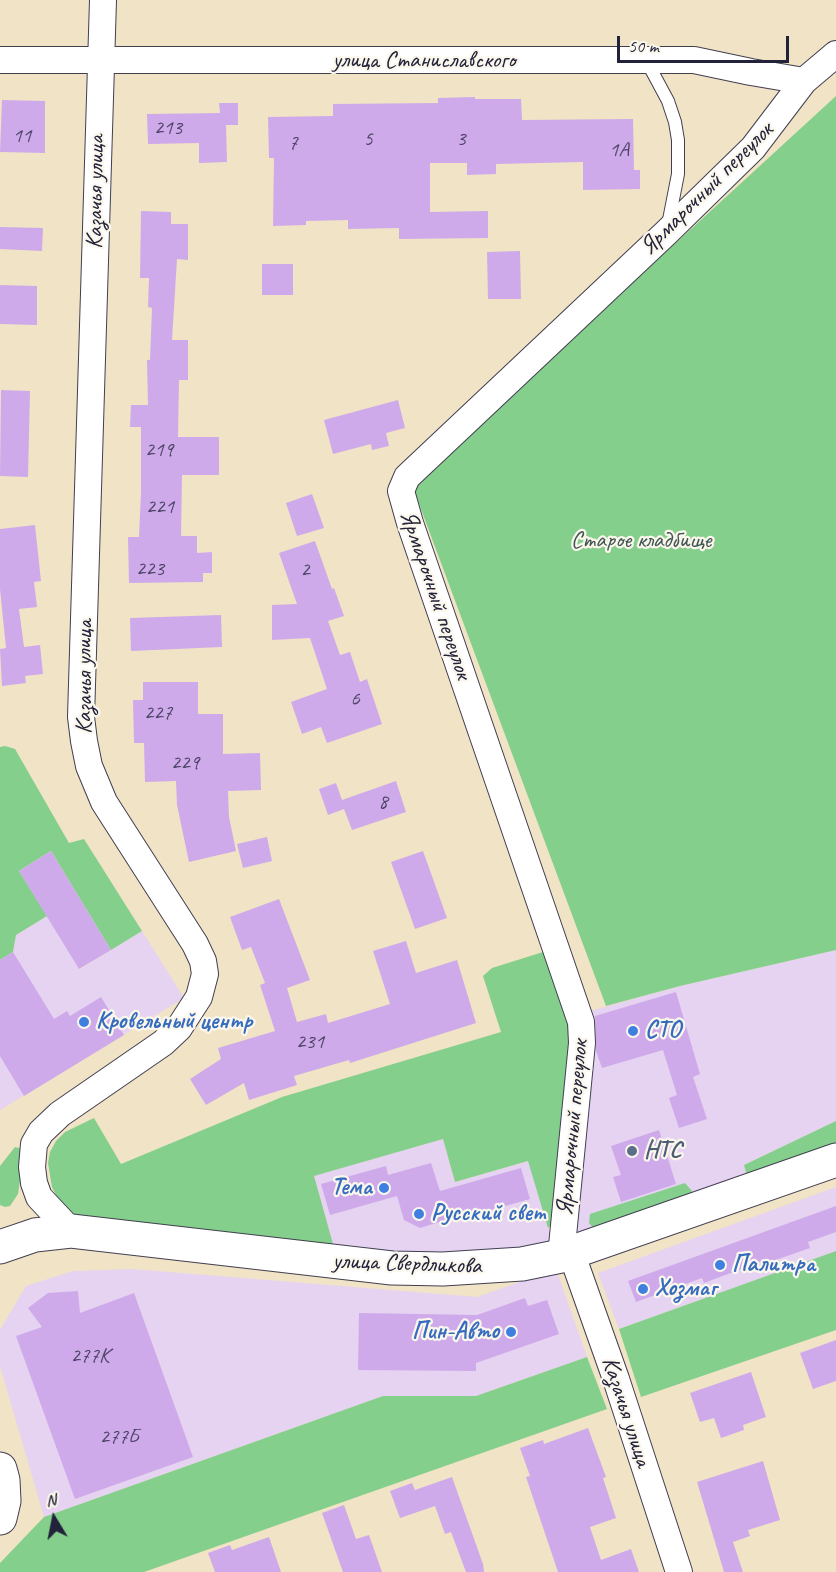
<!DOCTYPE html>
<html>
<head>
<meta charset="utf-8">
<style>
	body { margin:0 }
	#map { position:relative; width:836px; height:1572px; overflow:hidden; background:#f1e3c6; font-family:Caveat,sans-serif }
	canvas { display:block }
	.north { position:absolute; left:24px; top:1488px; width:60px; height:60px; -webkit-text-stroke:4px #fbf7ec; paint-order:stroke; rotate:350deg; font-size:16px; font-weight:700; line-height:24px; text-align:center; color:#22223b }
	.north::after { content:''; display:block; margin:auto; width:21px; height:27px; background:#22223b; clip-path:polygon(50% 0,100% 100%,50% 72%,0 100%) }
	.scale { position:absolute; left:617px; top:36px; width:172px; height:27px; box-sizing:border-box; border:3px solid #22223b; border-top:0; padding-left:8px; font-size:18px; line-height:21px; white-space:nowrap; color:#22223b; -webkit-text-stroke:4px #fbf7ec; paint-order:stroke }
</style>
</head>
<body>
<div id="map">
<canvas width="836" height="1572"></canvas>
<div class="north">N</div>
<div class="scale">50 m</div>
</div>
<script>
const ctx = document.querySelector('canvas').getContext('2d');
ctx.lineJoin = 'round';
function fill(path, color) {
  ctx.fillStyle = color;
  ctx.fill(path, 'evenodd');
}
function shape(rows) {
  const path = new Path2D();
  for (const r of rows) {
    path.moveTo(r[0], r[1]);
    for (let i = 2; i < r.length; i += 2) path.lineTo(r[i], r[i + 1]);
  }
  return path;
}
function stroke(path, color, width, dash) {
  ctx.strokeStyle = color;
  ctx.lineWidth = width;
  ctx.lineCap = dash ? 'butt' : 'round';
  ctx.setLineDash(dash || []);
  ctx.stroke(path);
}
function label(font, color, halo, rows, align = 'center') {
  ctx.font = font + ' Caveat,sans-serif';
  ctx.lineWidth = 4.5;
  ctx.setLineDash([]);
  ctx.textBaseline = 'middle';
  ctx.strokeStyle = halo;
  ctx.fillStyle = color;
  for (const [text, x, y, turn = 0] of rows) {
    ctx.save();
    ctx.translate(x, y);
    ctx.rotate((+turn || 0) * Math.PI / 180);
    ctx.textAlign = isNaN(turn) ? turn : align;
    if (halo) ctx.strokeText(text, 0, 0);
    ctx.fillText(text, 0, 0);
    ctx.restore();
  }
}
fill(shape([
	[47,916,80,969,142,931,184,998,0,1110,0,960,13,952,16,935],
	[836,950,836,1121,744,1165,748,1180,568,1239,583,1013,680,986],
	[443,1139,455,1182,529,1161,554,1247,527,1254,335,1251,313,1176],
	[836,1187,836,1251,619,1329,598,1273],
	[132,1269,477,1297,556,1269,587,1357,476,1396,383,1396,44,1517,0,1366,0,1330,26,1286,73,1271]
]), '#e5d3f1');
fill(shape([
	[836,96,836,950,680,986,606,1006,412,485],
	[5,746,15,749,69,843,84,839,142,931,111,950,51,851,19,871,47,916,16,935,13,952,0,960,0,747],
	[543,952,548,956,572,1032,552,1224,548,1228,528,1161,455,1182,443,1139,314,1176,335,1251,78,1216,67,1210,58,1199,52,1187,48,1163,50,1152,56,1141,65,1132,94,1118,121,1164,282,1097,501,1032,483,976,492,968],
	[836,1121,836,1150,748,1180,744,1165],
	[15,1147,23,1149,24,1154,18,1194,10,1206,5,1207,0,1205,0,1166],
	[685,1183,692,1191,690,1199,595,1230,589,1223,590,1214],
	[836,1251,836,1330,641,1397,619,1329],
	[587,1357,607,1409,144,1572,0,1572,0,1563,44,1517,383,1396,476,1396]
]), '#85cf8c');
fill(shape([
	[475,97,475,99,521,99,522,120,633,119,634,170,640,170,640,189,583,190,583,162,496,164,496,174,467,175,467,163,430,163,430,212,488,211,488,238,399,239,399,228,348,229,348,220,306,221,306,225,273,226,274,158,269,158,268,117,333,116,333,104,438,103,438,98],
	[2,100,45,101,45,153,0,152],
	[219,103,238,103,238,125,226,125,227,162,199,163,199,143,148,144,147,114,220,113],
	[141,211,171,212,171,224,188,224,188,260,177,259,172,340,188,340,188,380,179,380,178,437,219,437,219,475,182,475,181,536,197,536,197,553,212,552,212,573,203,573,203,582,129,583,128,537,139,537,141,492,141,427,130,427,131,405,148,405,147,360,150,360,152,308,148,307,149,278,140,278],
	[0,227,43,228,42,251,0,249],
	[520,251,521,299,488,299,487,252],
	[262,264,293,264,293,295,262,295],
	[0,285,37,286,37,325,0,324],
	[1,390,30,391,28,477,0,476],
	[398,400,405,428,386,433,389,446,372,450,371,444,333,454,324,420],
	[312,494,324,528,297,536,286,503],
	[35,525,41,581,34,582,37,607,19,609,24,647,40,645,43,674,25,676,26,683,2,686,0,649,6,648,0,589,0,529],
	[315,541,332,589,334,588,344,616,328,621,340,655,350,652,360,682,367,679,382,724,327,743,321,727,302,734,291,702,327,689,310,638,272,640,272,605,297,604,279,553],
	[221,615,222,647,131,651,130,618],
	[143,682,198,682,198,714,223,714,223,754,260,753,261,790,228,791,229,817,236,851,189,862,177,805,176,781,145,782,144,743,134,743,133,700,143,700],
	[396,781,406,812,352,830,344,809,328,815,319,789,336,783,342,800],
	[267,837,272,861,243,868,237,844],
	[51,851,111,950,79,969,19,871],
	[423,851,447,918,415,929,391,862],
	[279,899,310,980,287,988,297,1022,326,1014,328,1023,390,1004,373,951,406,941,416,973,457,960,476,1023,350,1063,349,1060,294,1076,297,1085,249,1100,244,1083,206,1105,190,1079,221,1059,218,1048,275,1031,260,985,265,983,251,947,242,950,230,917],
	[13,952,54,1019,67,1011,70,1016,101,997,124,1035,24,1096,0,1056,0,960],
	[676,992,700,1074,693,1077,707,1119,679,1128,669,1098,677,1095,663,1050,602,1068,596,1051,595,1016],
	[659,1130,676,1184,621,1202,613,1177,621,1175,611,1146],
	[431,1163,440,1191,521,1168,530,1199,463,1218,462,1215,420,1228,404,1220,397,1196,330,1215,321,1184,386,1166,388,1175],
	[836,1206,836,1232,808,1242,810,1248,764,1264,763,1261,704,1283,702,1278,636,1302,628,1281],
	[78,1291,80,1313,134,1293,193,1457,75,1499,16,1336,42,1327,28,1308,48,1293],
	[525,1298,528,1306,547,1300,559,1334,476,1363,476,1371,358,1370,359,1313,477,1315],
	[836,1340,836,1381,813,1389,800,1353],
	[751,1372,766,1417,743,1425,744,1430,721,1438,714,1418,700,1422,690,1393],
	[588,1428,606,1477,603,1478,616,1518,590,1527,601,1560,631,1549,639,1572,558,1572,526,1477,530,1476,520,1448,543,1440,544,1444],
	[763,1461,780,1520,748,1530,750,1536,733,1542,743,1572,724,1572,697,1482],
	[452,1477,483,1564,484,1572,466,1572,451,1532,445,1534,435,1506,400,1518,390,1491,412,1483,415,1490],
	[344,1505,356,1539,369,1535,382,1572,343,1572,322,1513],
	[269,1537,281,1572,215,1572,208,1553,230,1545,232,1550]
]), '#cfaaea');
const lane = shape([
	[646,60,668,101,675,122,678,140,678,174,668,225]
]);
const street = shape([
	[0,60,694,60,751,72,804,81,836,54],
	[71,1231,39,1197,34,1183,32,1167,34,1144,41,1132,60,1114,163,1043,179,1028,199,997,205,974,203,961,195,944,104,802,89,766,84,741,81,717,103,0],
	[571,1252,616,1379,679,1572],
	[561,1256,582,1043,581,1022,410,523,401,491,407,477,667,232,753,148,804,81]
]);
const secondary = shape([
	[0,1247,35,1235,71,1231,392,1268,443,1269,522,1264,561,1256,836,1160],
	[0,1469,3,1480,4,1501,0,1518]
]);
stroke(lane, '#413f50', 14);
stroke(street, '#413f50', 28);
stroke(secondary, '#413f50', 35);
stroke(lane, '#fff', 12);
stroke(street, '#fff', 26);
stroke(secondary, '#fff', 33);
for (const [x, y, r, color] of [
	[84,1022,6,"#3f7fe0"],
	[633,1031,6,"#3f7fe0"],
	[632,1151,6,"#5c6f8a"],
	[384,1188,6,"#3f7fe0"],
	[419,1214,6,"#3f7fe0"],
	[720,1265,6,"#3f7fe0"],
	[643,1289,6,"#3f7fe0"],
	[511,1332,6,"#3f7fe0"]
]) {
  const dot = new Path2D();
  dot.arc(x, y, r, 0, 2 * Math.PI);
  ctx.fillStyle = color;
  ctx.fill(dot);
  stroke(dot, '#fbf7ec', 2);
}
label('21px', '#4d4467', null, [
	["213",168,128],
	["11",22,136],
	["5",368,139],
	["3",461,139],
	["7",293,143],
	["1А",619,150],
	["219",159,450],
	["221",160,507],
	["223",150,569],
	["2",305,570],
	["6",355,699],
	["227",158,713],
	["229",185,763],
	["8",383,802],
	["231",310,1042],
	["277К",90,1356],
	["277Б",119,1437]
]);
label('24px', '#22223b', '#fbf7ec', [
	["улица Станиславского",424,61],
	["Ярмарочный переулок",707,189,-45],
	["Казачья улица",96,192,-89],
	["Ярмарочный переулок",435,595,71],
	["Казачья улица",85,677,-90],
	["Ярмарочный переулок",573,1128,-85],
	["улица Свердликова",407,1264,2],
	["Казачья улица",626,1412,72]
]);
label('24px', '#405653', '#fbf7ec', [
	["Старое кладбище",641,541]
]);
label('bold 24px', '#366cbe', '#fbf7ec', [
	["Кровельный центр",96,1022],
	["СТО",645,1031],
	["Тема",372,1188,"right"],
	["Русский свет",431,1214],
	["Палитра",732,1265],
	["Хозмаг",655,1289],
	["Пин-Авто",499,1332,"right"]
], 'left');
label('bold 24px', '#4e5e75', '#fbf7ec', [
	["НТС",644,1151]
], 'left');
</script>
</body>
</html>
